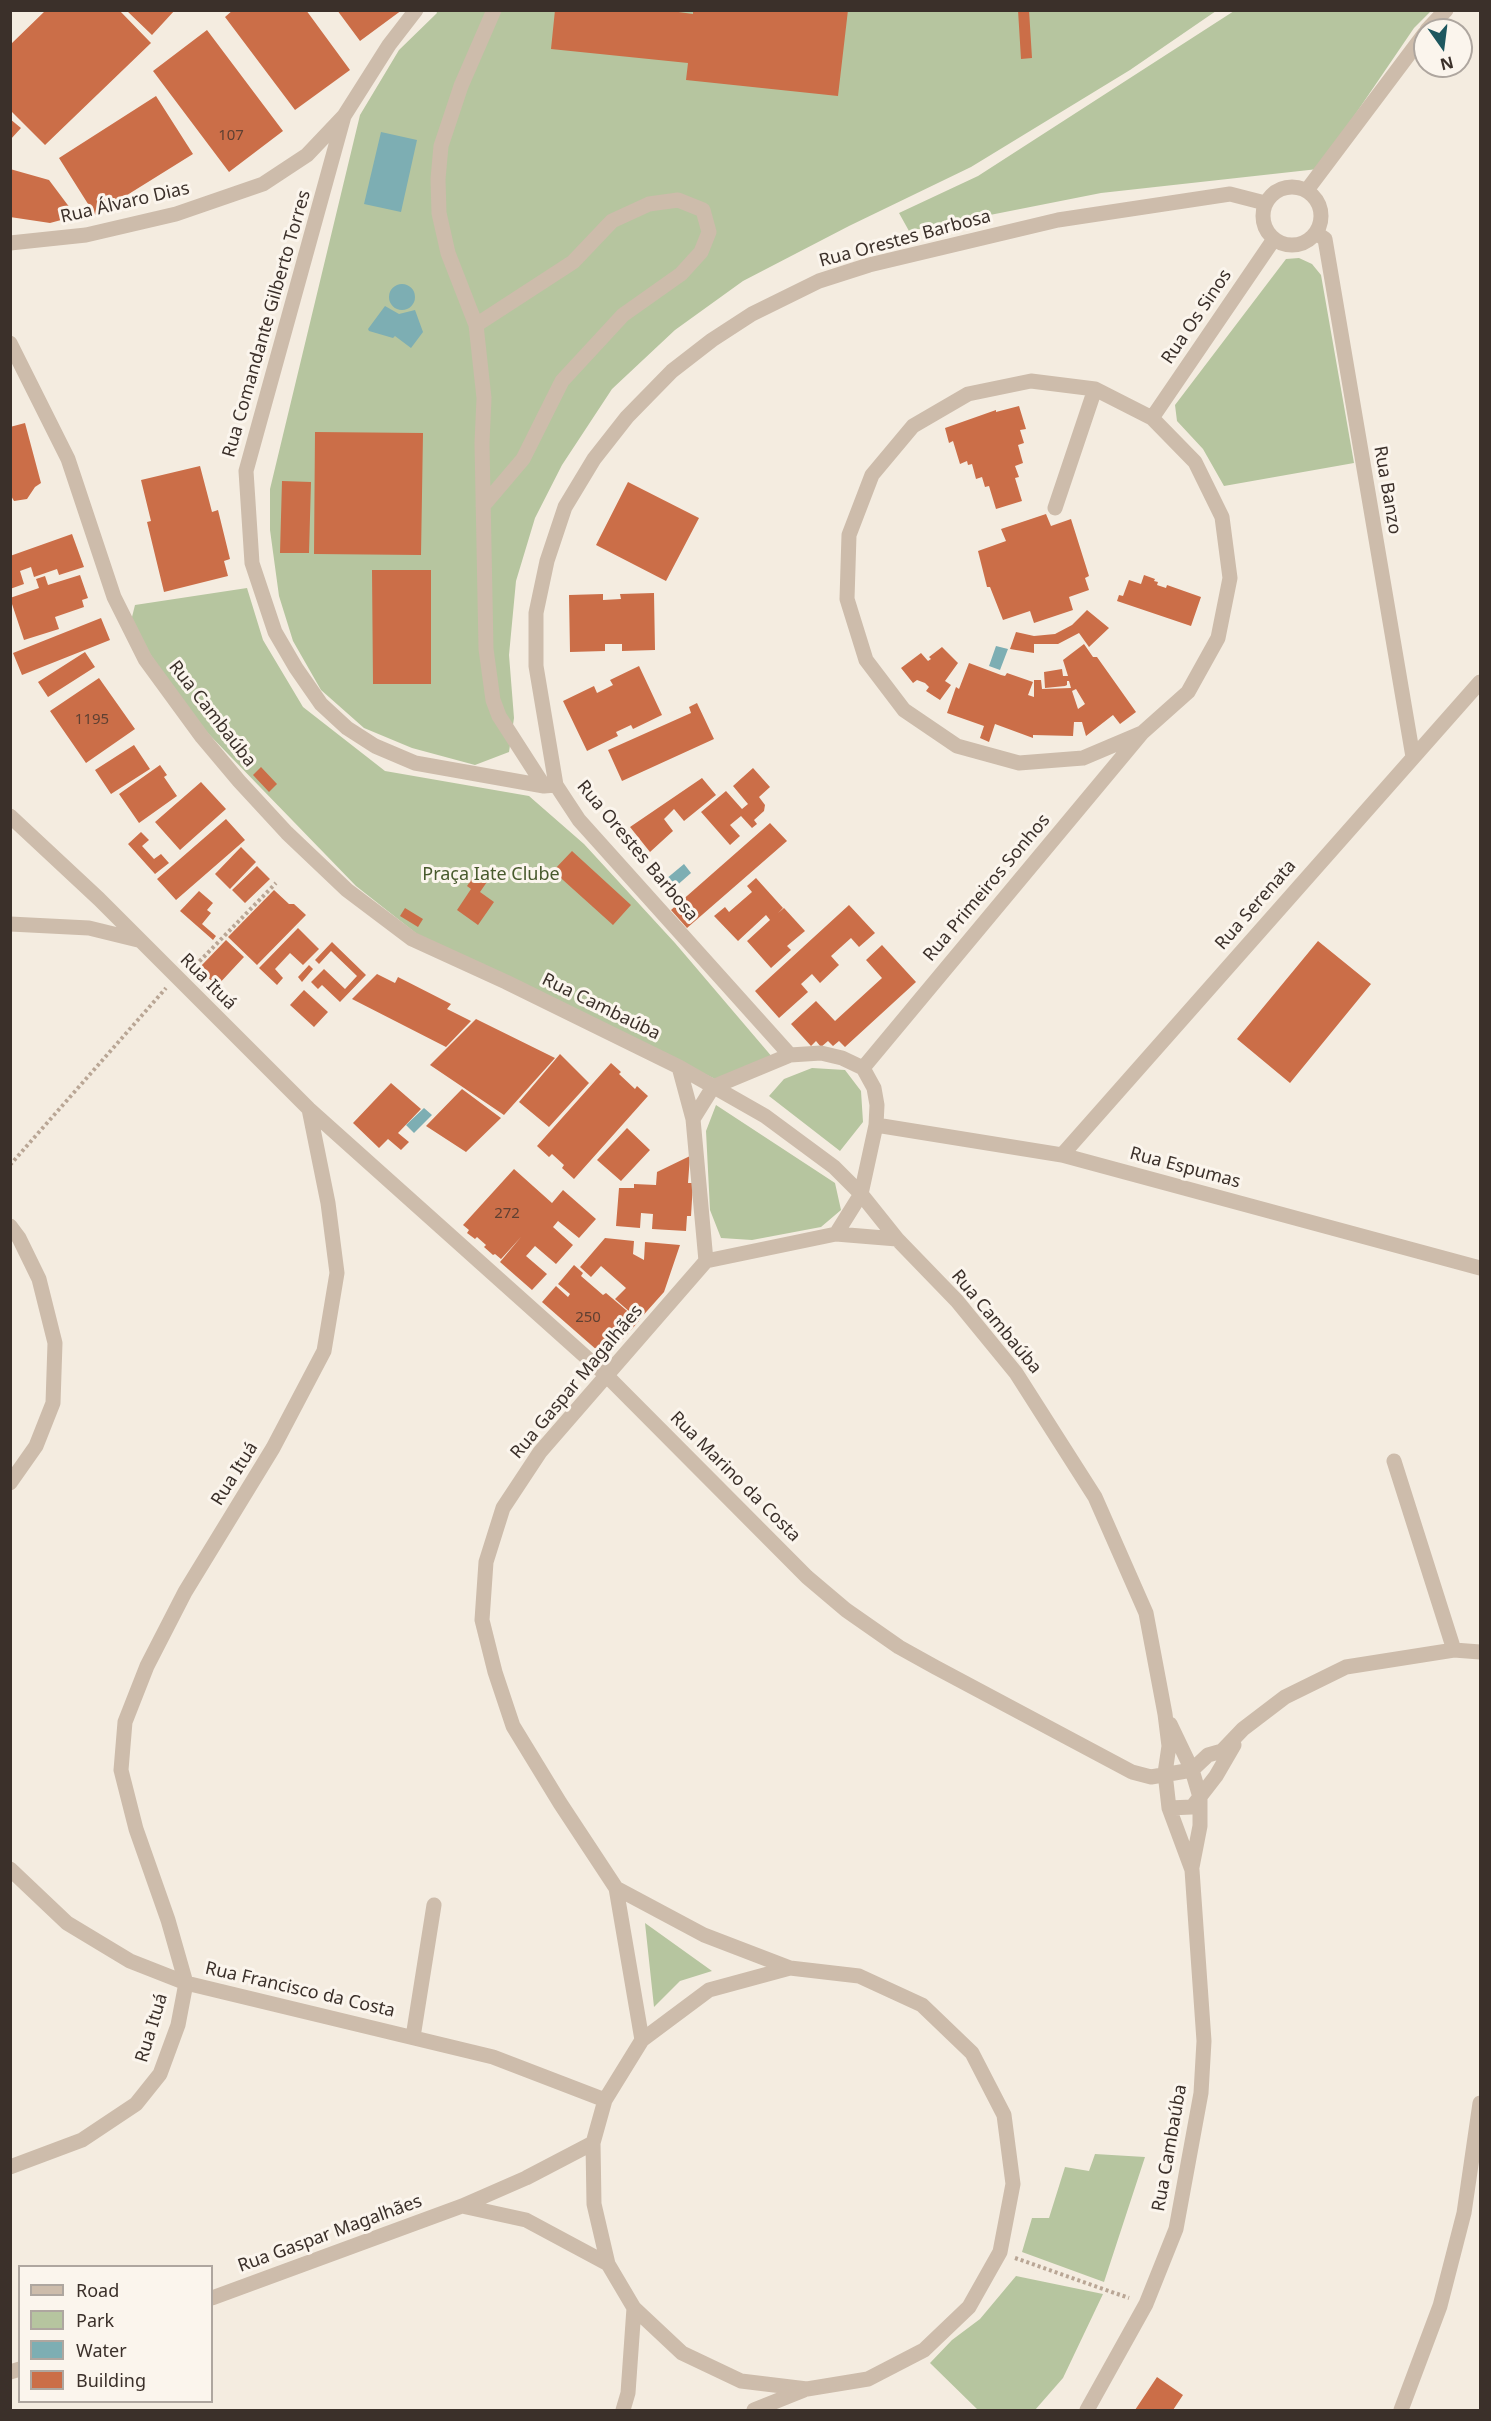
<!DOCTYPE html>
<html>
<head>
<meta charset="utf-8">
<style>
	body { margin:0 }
	#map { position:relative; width:1491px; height:2421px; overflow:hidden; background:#f4ece0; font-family:"Noto Sans",sans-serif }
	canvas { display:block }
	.frame { position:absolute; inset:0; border:12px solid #3b302a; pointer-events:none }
	.legend { position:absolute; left:18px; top:2265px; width:195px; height:138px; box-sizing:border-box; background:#fbf5ed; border:2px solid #aea69f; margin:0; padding:8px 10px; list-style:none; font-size:18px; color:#3b302a }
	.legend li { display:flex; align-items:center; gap:12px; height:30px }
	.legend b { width:30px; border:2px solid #aea69f }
	.north { position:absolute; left:1413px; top:18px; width:60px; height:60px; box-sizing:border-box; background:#fbf5ed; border:2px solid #aea69f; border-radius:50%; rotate:166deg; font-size:16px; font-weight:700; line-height:24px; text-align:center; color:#3b302a }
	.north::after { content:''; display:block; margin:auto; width:21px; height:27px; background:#1d575f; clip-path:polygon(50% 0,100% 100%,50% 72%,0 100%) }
</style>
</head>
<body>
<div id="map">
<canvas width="1491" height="2421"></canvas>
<div class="frame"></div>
<ul class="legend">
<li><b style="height:8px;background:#cdbcab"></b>Road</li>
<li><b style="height:16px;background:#b6c59f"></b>Park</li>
<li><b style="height:16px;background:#7daeb3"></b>Water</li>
<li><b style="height:16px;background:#cb6e48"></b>Building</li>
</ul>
<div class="north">N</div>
</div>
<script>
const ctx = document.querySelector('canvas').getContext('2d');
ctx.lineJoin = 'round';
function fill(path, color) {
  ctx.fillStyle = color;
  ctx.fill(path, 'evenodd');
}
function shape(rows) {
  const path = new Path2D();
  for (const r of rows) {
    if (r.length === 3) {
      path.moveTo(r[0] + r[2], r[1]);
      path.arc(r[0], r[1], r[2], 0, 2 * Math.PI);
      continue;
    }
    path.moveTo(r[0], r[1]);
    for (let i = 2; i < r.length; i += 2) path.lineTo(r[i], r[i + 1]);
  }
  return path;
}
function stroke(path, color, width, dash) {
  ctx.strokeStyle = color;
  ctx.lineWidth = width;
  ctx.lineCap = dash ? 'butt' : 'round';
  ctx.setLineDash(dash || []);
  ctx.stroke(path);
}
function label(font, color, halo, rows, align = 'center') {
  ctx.font = font + ' "Noto Sans",sans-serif';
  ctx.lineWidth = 6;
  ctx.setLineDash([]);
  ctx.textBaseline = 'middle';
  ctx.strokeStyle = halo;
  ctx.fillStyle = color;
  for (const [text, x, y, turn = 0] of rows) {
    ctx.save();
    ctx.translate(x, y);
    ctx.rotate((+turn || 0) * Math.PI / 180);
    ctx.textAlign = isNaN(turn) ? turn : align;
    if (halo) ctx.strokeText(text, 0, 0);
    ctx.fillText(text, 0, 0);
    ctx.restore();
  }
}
fill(shape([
	[436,11,1216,11,1130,70,971,167,849,226,743,281,675,330,612,389,562,465,535,518,516,581,509,655,514,718,509,752,475,765,412,748,364,728,321,690,293,641,279,596,270,530,270,489,360,115,399,50,437,13],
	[1234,11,1431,11,1414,28,1318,169,1101,193,909,231,899,213,978,176],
	[1299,258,1312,264,1321,275,1354,463,1224,486,1203,449,1177,421,1175,405,1286,259],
	[247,588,263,640,303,707,385,771,529,796,584,844,675,943,773,1058,717,1080,417,934,356,886,197,722,130,625,135,605],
	[812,1068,845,1070,861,1091,863,1122,840,1151,769,1096,784,1079],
	[716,1105,835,1183,841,1210,821,1227,752,1240,721,1238,710,1210,706,1131],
	[645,1923,712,1971,680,1981,654,2007],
	[1095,2154,1145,2157,1104,2282,1022,2252,1032,2218,1049,2218,1065,2167,1089,2171],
	[1016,2276,1103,2294,1063,2378,1035,2410,978,2410,930,2363,952,2340,980,2319]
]), '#b6c59f');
fill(shape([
	[381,132,417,140,401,212,364,204],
	[402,297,13],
	[385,306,399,314,415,310,423,332,411,348,395,336,393,338,369,331,368,329],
	[996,646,1008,649,1000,670,989,666],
	[684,864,691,873,674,888,666,879],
	[424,1108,432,1115,414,1133,406,1125]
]), '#7daeb3');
fill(shape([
	[46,10,119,10,151,43,45,145,10,110,10,45],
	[126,10,175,10,152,35],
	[233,10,306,10,350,70,295,110,225,17],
	[337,10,402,10,360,41],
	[555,10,664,10,693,14,693,10,848,10,838,96,686,80,688,63,551,49],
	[1018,10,1029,10,1032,58,1021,59],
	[207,30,283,131,229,172,153,71],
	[156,96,193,154,95,215,59,158],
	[10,119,21,128,10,140],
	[10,169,49,180,76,216,50,223,10,217],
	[1019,406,1026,429,1020,430,1024,443,1018,445,1023,463,1015,466,1019,477,1015,478,1022,501,996,509,989,486,985,487,982,477,976,479,972,464,968,465,967,461,960,464,953,441,949,443,945,428,996,410,996,412],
	[25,423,41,483,35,487,27,499,14,501,10,494,10,427],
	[315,432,423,433,421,555,314,554],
	[200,466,212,512,218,510,230,559,224,561,228,576,164,592,147,522,151,521,141,480],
	[282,481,311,482,309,553,280,553],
	[628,482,699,518,666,581,596,545],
	[1046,514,1051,526,1071,519,1089,576,1085,578,1089,590,1069,597,1073,610,1034,623,1030,611,1003,620,990,587,987,587,978,551,1006,541,1001,529],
	[72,534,84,567,59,575,57,569,34,577,31,567,20,571,24,584,10,589,10,556],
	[372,570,431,570,431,684,373,684],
	[80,575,88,598,82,600,84,607,55,617,59,629,24,640,10,598,39,588,36,579,45,576,48,585],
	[1144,575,1155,579,1154,581,1158,582,1157,585,1166,588,1167,585,1201,597,1191,626,1117,601,1119,595,1123,596,1129,580,1141,584],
	[654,593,655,650,622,651,622,644,605,644,605,651,570,652,569,595,603,594,603,600,621,599,620,594],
	[1087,610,1109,628,1089,647,1079,633,1058,644,1034,644,1034,653,1010,649,1016,632,1034,636,1055,634,1072,625],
	[101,618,110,640,22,675,13,653],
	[1084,644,1093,657,1097,657,1136,712,1120,724,1113,715,1086,736,1082,722,1074,722,1073,736,1033,735,1033,738,995,724,989,742,980,738,984,726,947,713,956,687,959,689,969,663,1001,675,1005,676,1007,673,1033,682,1028,695,1034,697,1034,680,1041,680,1042,689,1071,688,1069,681,1067,681,1067,685,1065,686,1045,688,1044,672,1062,669,1063,676,1068,676,1063,660],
	[1076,689,1085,704,1078,709,1072,691],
	[942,647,958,663,945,681,951,685,940,700,926,691,929,687,925,683,917,680,913,683,901,668,921,653,928,661,931,659,929,657],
	[85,652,95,667,48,697,38,682],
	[639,666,662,715,633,729,631,725,616,732,618,736,587,751,563,701,594,686,597,693,613,685,610,680],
	[99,678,135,729,86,763,50,711],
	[697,703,714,739,622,781,608,750,691,713,689,707],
	[134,745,150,769,111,794,95,770],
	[160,765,167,775,164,777,177,796,139,823,119,794],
	[261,767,277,784,269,792,253,775],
	[753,768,770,787,759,797,765,805,764,811,754,820,757,824,752,828,741,816,730,825,740,836,730,845,701,812,726,791,742,809,748,804,733,786],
	[702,778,716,795,684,821,674,809,664,819,673,831,650,852,630,827],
	[201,782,226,809,180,850,155,822],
	[226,819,245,840,176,900,157,879],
	[770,823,787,841,687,928,671,910],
	[141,832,149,840,142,846,154,859,161,854,169,863,155,874,128,844],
	[241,847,256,862,230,889,215,874],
	[572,851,631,905,613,925,553,871],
	[257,866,270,879,245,903,232,890],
	[477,871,489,879,480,892,494,902,478,925,457,910,471,889,467,886],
	[756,878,783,908,778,913,784,908,805,931,787,946,791,950,771,968,747,941,770,920,766,915,738,941,714,916,725,907,729,912,752,892,747,886],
	[274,890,289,904,294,904,306,915,257,965,228,937],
	[199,891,213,903,207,910,211,913,202,924,216,936,213,940,180,911],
	[849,905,875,933,859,947,851,938,831,956,839,965,820,983,812,974,801,984,808,992,779,1018,755,991],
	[405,908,423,919,418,927,400,916],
	[298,928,319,949,303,965,290,953,275,969,283,978,277,985,259,968],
	[226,940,244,957,217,986,202,972,205,969,201,966],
	[1318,941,1371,984,1290,1083,1237,1039],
	[332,942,366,975,340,1002,322,985,318,989,311,982,324,969,345,989,357,976,331,951,319,964,315,960],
	[882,945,916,982,845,1047,839,1041,833,1046,828,1041,821,1047,816,1041,811,1046,791,1024,816,1001,835,1021,882,978,866,960],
	[309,965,313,969,302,982,298,977],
	[377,974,395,983,398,977,451,1004,447,1009,471,1021,446,1047,352,999],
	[304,990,328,1012,314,1027,290,1005],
	[476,1019,555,1058,504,1115,430,1065],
	[560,1054,589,1083,549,1127,519,1102],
	[611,1063,621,1072,619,1074,635,1089,637,1086,648,1096,574,1179,562,1168,564,1165,552,1154,549,1157,537,1146],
	[391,1083,421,1109,398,1133,409,1142,401,1150,388,1139,379,1148,353,1123],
	[462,1089,501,1118,466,1152,426,1126],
	[627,1128,650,1150,621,1181,597,1160],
	[690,1156,688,1183,693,1183,691,1216,687,1216,686,1231,652,1229,653,1214,641,1213,640,1228,616,1226,619,1188,634,1188,634,1184,656,1185,657,1172],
	[514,1169,552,1203,563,1190,596,1219,579,1238,558,1221,553,1227,573,1245,556,1264,535,1246,526,1256,547,1274,532,1290,500,1262,521,1237,501,1259,495,1254,493,1255,484,1247,486,1245,477,1237,475,1239,467,1233,469,1230,463,1225],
	[605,1238,634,1241,633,1254,644,1260,645,1242,680,1245,664,1292,639,1320,615,1299,626,1288,601,1266,591,1277,580,1267],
	[574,1265,583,1273,581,1276,603,1295,606,1293,639,1321,606,1358,542,1302,556,1286,568,1297,570,1294,558,1284],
	[1157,2377,1183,2395,1173,2410,1135,2410]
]), '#cb6e48');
stroke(shape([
	[191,970,276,883],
	[10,1165,166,988],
	[1015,2258,1129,2298]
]), '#b9a695', 4, [3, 3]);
stroke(shape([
	[494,10,461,86,441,146,438,179,439,213,448,253,476,325,484,398,482,443,486,649,493,700,499,716,544,786],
	[1427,30,1446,10],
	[344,116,246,471,252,563,275,632,296,668,321,704,347,728,375,746,415,763,544,786,556,785],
	[1292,216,29],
	[1307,190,1425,33],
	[1316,233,1325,239,1413,757],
	[10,243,86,235,176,214,263,184,307,155,344,116,389,45,416,10],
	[476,325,573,262,612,221,649,204,678,200,703,210,709,232,701,252,681,274,623,315,562,381,523,459,483,506],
	[10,343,68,459,114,597,145,659,202,737,239,781,287,833,347,890,412,939,506,982,679,1067,765,1116,834,1167,861,1194,897,1239,957,1301,1016,1373,1095,1497,1146,1613,1165,1714,1169,1746,1165,1773,1169,1808,1192,1870,1204,2041,1201,2093,1176,2229,1146,2304,1087,2410],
	[1152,418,1274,239],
	[1055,508,1095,389],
	[10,816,99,899,309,1109,606,1375,807,1577,846,1610,899,1647,935,1667,1132,1772,1151,1777,1192,1770],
	[10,924,89,928,138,940],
	[790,1055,579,820,556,785,536,666,536,613,547,561,565,507,594,459,627,417,672,371,712,340,752,314,819,281,869,265,1058,220,1230,194,1265,203],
	[679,1067,693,1119,706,1261],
	[863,1068,1142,733,1188,692,1218,638,1230,578,1222,517,1195,462,1152,418,1095,389,1031,381,968,394,913,426,872,475,849,535,847,599,866,660,904,710,957,746,1019,763,1083,758,1142,733],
	[713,1087,790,1055,821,1053,842,1058,863,1068,874,1088,877,1105,876,1125,861,1194,836,1234],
	[693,1119,713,1087],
	[876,1125,1062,1155,1480,1268],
	[1062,1155,1480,682],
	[10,1226,19,1238,39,1279,55,1343,53,1403,36,1446,10,1483],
	[1394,1461,1454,1650],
	[1170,1724,1192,1770,1200,1797,1200,1826,1192,1867],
	[1192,1770,1208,1755,1222,1751,1243,1729,1285,1697,1346,1667,1454,1650,1480,1652],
	[1169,1808,1192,1807,1216,1776,1234,1745],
	[10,1869,67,1923,130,1961,186,1983,493,2057,605,2100],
	[616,1888,704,1935,790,1968,859,1976,922,2005,972,2053,1004,2115,1013,2184,1000,2252,969,2307,924,2350,868,2379,807,2389,741,2381,682,2353,634,2308,608,2264,594,2204,593,2143,605,2100,642,2040,709,1990,790,1968],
	[413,2037,434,1905],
	[642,2040,616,1888,560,1803,513,1726,495,1672,482,1620,486,1562,503,1508,540,1452,706,1261,836,1234,897,1239],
	[10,2167,82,2140,136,2104,160,2074,178,2025,186,1983,168,1920,136,1829,121,1770,125,1722,147,1666,185,1592,273,1448,324,1351,337,1273,328,1203,309,1109],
	[462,2206,526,2220,608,2264],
	[212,2298,462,2206,526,2178,593,2143],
	[10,2372,20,2369],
	[623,2410,628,2393,634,2308],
	[754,2410,804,2390],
	[1401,2410,1440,2306,1464,2213,1480,2103]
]), '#cdbcab', 15);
label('15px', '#5f4032', null, [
	["107",231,136],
	["1195",92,720],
	["272",507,1214],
	["250",588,1318]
]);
label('18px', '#3b302a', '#fbf5ed', [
	["Rua Álvaro Dias",125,203,-13],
	["Rua Orestes Barbosa",905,239,-15],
	["Rua Os Sinos",1197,317,-56],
	["Rua Comandante Gilberto Torres",267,324,-74],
	["Rua Banzo",1387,490,80],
	["Rua Cambaúba",212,714,52],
	["Rua Orestes Barbosa",637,851,50],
	["Rua Primeiros Sonhos",987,888,-50],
	["Rua Serenata",1256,905,-49],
	["Rua Ituá",208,982,45],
	["Rua Cambaúba",601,1007,26],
	["Rua Espumas",1185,1168,15],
	["Rua Cambaúba",996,1322,50],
	["Rua Gaspar Magalhães",577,1382,-50],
	["Rua Ituá",235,1474,-58],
	["Rua Marino da Costa",735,1477,45],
	["Rua Francisco da Costa",300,1990,13],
	["Rua Ituá",152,2028,-73],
	["Rua Cambaúba",1170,2148,-80],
	["Rua Gaspar Magalhães",330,2234,-20]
]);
label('18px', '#485a2d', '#fbf5ed', [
	["Praça Iate Clube",491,875]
]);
</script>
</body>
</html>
